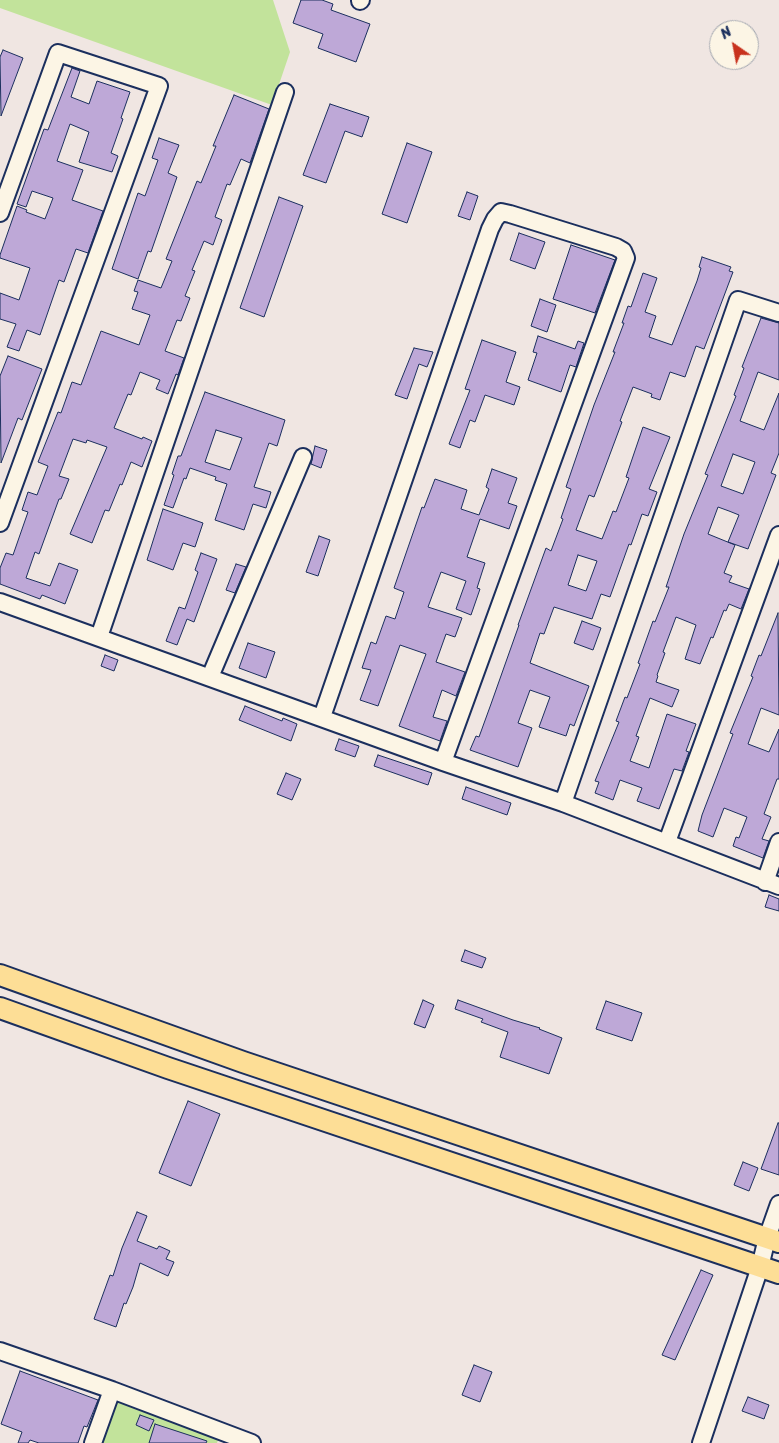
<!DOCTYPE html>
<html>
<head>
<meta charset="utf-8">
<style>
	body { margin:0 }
	#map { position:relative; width:779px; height:1443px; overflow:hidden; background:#f0e6e2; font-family:Sriracha,sans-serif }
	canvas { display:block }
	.north { position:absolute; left:709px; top:20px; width:50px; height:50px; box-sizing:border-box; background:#fcf5e5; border:1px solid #a2a6af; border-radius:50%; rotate:327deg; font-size:14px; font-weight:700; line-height:20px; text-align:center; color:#1b2f5e }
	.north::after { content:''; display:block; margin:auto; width:18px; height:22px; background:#c8321e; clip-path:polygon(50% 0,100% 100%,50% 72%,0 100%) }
</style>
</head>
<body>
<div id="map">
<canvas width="779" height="1443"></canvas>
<div class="north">N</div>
</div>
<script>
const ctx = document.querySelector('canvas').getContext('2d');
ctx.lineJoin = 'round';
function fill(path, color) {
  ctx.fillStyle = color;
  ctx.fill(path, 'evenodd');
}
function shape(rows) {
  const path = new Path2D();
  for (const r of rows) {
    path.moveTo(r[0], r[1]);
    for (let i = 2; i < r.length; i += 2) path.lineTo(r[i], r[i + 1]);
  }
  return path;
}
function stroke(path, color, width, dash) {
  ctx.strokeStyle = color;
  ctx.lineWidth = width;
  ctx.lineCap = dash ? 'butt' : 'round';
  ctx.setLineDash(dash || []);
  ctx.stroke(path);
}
fill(shape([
	[0,0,273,0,290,52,272,105,0,8],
	[112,1390,221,1431,217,1443,93,1443]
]), '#c2e39b');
const building = shape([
	[301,0,322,0,333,4,331,10,370,24,356,62,318,48,323,34,293,23,301,0],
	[3,50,23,58,1,116,0,57,3,50],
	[72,68,80,71,71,97,89,104,97,81,130,92,121,118,123,119,111,153,118,156,112,172,79,162,89,132,70,124,57,161,83,170,72,200,103,211,88,253,76,249,64,282,59,280,40,335,27,330,19,351,7,347,16,324,0,319,0,293,19,300,30,268,0,258,0,255,17,206,27,210,26,212,45,219,53,198,32,191,26,207,17,204,44,129,48,130,72,68],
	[234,95,269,109,250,163,241,159,230,185,227,184,215,217,222,220,213,245,204,241,192,270,195,271,185,296,190,298,181,321,177,320,165,351,184,358,178,375,176,374,168,394,156,389,160,380,140,372,131,395,128,394,114,428,142,439,143,437,152,441,142,467,131,462,122,485,120,484,109,511,105,510,92,543,70,534,107,447,87,440,86,443,73,439,59,476,69,479,61,499,59,499,39,554,35,552,26,578,50,586,59,563,78,570,65,604,42,595,40,599,0,584,0,568,6,553,13,555,28,512,22,510,28,492,37,495,48,466,38,462,58,412,61,413,72,382,81,385,101,331,139,345,150,315,132,309,138,292,134,291,138,280,161,288,172,261,166,259,197,181,201,183,216,146,213,146,234,95],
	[330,104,369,117,362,137,345,131,326,183,303,175,330,104],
	[159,138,179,145,168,173,177,177,151,252,148,251,138,279,112,269,138,193,145,196,158,160,152,158,159,138],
	[407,143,432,152,407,223,382,214,407,143],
	[467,192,478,196,470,220,458,216,467,192],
	[279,197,303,206,264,317,240,308,279,197],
	[519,233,545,242,535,269,510,260,519,233],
	[571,245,615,260,595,313,553,299,571,245],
	[702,257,731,267,729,271,733,272,704,349,696,346,685,377,670,372,660,400,651,397,652,394,633,387,620,421,622,422,594,497,589,495,576,530,602,539,613,511,616,512,629,478,626,477,643,427,670,437,649,489,657,492,648,516,642,514,631,545,629,544,610,597,601,594,592,619,554,607,544,634,540,633,530,663,589,686,574,726,570,724,566,736,539,727,550,697,530,690,518,723,532,728,518,767,470,750,476,736,479,737,491,704,519,625,518,625,546,548,551,551,563,519,561,518,571,489,566,487,594,405,615,352,613,352,624,323,622,323,628,306,631,307,643,273,657,278,645,312,656,316,649,337,672,345,697,281,701,268,699,267,702,257],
	[578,555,597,561,586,591,568,585,578,555],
	[540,299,556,305,547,332,531,326,540,299],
	[761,318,779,323,779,380,758,372,740,421,764,430,779,393,779,453,771,473,776,475,748,549,728,542,739,515,729,511,718,507,708,534,735,545,724,573,732,576,729,582,749,589,741,609,729,604,726,611,724,610,713,638,711,637,700,664,685,659,696,625,676,617,663,652,665,653,657,675,658,676,656,682,679,690,672,707,650,698,636,736,639,737,630,761,649,768,667,714,696,724,686,751,689,752,682,771,674,769,659,809,637,801,642,788,620,780,613,800,595,793,599,782,595,781,619,722,616,721,625,697,627,698,640,664,638,663,653,621,655,622,669,587,666,587,684,534,708,475,705,474,736,396,734,395,744,368,742,367,761,318],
	[733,454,755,462,743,494,721,486,733,454],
	[538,336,575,349,578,341,584,343,576,367,570,365,561,392,528,380,537,353,533,352,538,336],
	[482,340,516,352,506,382,520,387,514,405,485,395,475,422,470,420,460,448,449,444,470,390,465,389,482,340],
	[414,348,433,352,427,367,419,364,407,399,395,395,414,348],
	[8,356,42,369,22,420,18,418,1,463,0,376,8,356],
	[205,392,285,420,277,446,269,443,254,487,271,492,266,508,253,504,244,530,215,520,227,484,215,480,216,477,190,468,186,479,184,478,173,508,164,505,174,475,172,474,178,456,181,456,205,392],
	[216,430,242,438,230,470,205,462,216,430],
	[315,446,327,450,321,468,311,464,315,446],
	[492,469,517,478,508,503,517,506,509,529,480,519,467,557,485,563,477,588,480,589,471,615,456,609,466,581,441,572,428,607,462,618,455,637,446,634,436,662,465,672,456,696,442,690,433,717,447,721,440,741,399,726,426,654,400,645,378,706,360,700,371,670,362,668,371,642,376,644,386,616,395,619,404,592,394,588,422,507,424,508,435,479,467,490,461,509,479,515,489,489,486,487,492,469],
	[163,509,203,523,195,547,183,543,173,570,147,560,163,509],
	[319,536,330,540,318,576,306,572,319,536],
	[201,553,217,559,194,622,187,619,177,645,166,641,179,607,185,609,198,572,195,570,201,553],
	[236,564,246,567,235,593,226,590,236,564],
	[778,613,779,715,761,708,748,744,769,752,779,729,779,779,777,779,764,814,771,817,762,839,769,841,763,858,733,846,736,837,739,838,747,817,724,808,713,837,698,831,702,815,733,734,730,733,753,677,751,676,759,655,761,656,778,613],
	[582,621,601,628,593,650,574,643,582,621],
	[248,643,275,652,266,678,239,668,248,643],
	[105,655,118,660,114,671,101,666,105,655],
	[245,706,282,721,283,718,297,724,291,741,239,720,245,706],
	[339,739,359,746,355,757,335,750,339,739],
	[378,755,432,773,428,785,374,766,378,755],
	[286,773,301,779,292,800,277,794,286,773],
	[466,787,511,803,507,815,462,799,466,787],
	[769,895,779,899,779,911,765,907,769,895],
	[465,950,486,958,482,968,461,961,465,950],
	[423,1000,434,1005,425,1028,414,1024,423,1000],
	[458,1000,513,1020,540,1028,539,1029,562,1038,549,1074,500,1057,508,1032,481,1022,483,1019,455,1009,458,1000],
	[606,1001,642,1013,632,1041,596,1029,606,1001],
	[188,1101,220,1114,191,1186,159,1173,188,1101],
	[778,1123,779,1123,779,1175,761,1169,778,1123],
	[743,1162,758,1168,749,1191,734,1185,743,1162],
	[137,1212,147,1216,137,1241,157,1249,159,1246,170,1251,166,1259,174,1262,168,1276,140,1263,133,1287,126,1304,124,1303,116,1327,94,1319,110,1275,113,1276,122,1248,137,1212],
	[701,1270,713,1275,675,1360,662,1355,701,1270],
	[474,1365,492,1372,480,1402,462,1395,474,1365],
	[20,1371,98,1400,87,1427,84,1426,78,1443,39,1443,30,1440,28,1443,18,1443,22,1432,1,1424,20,1371],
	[748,1397,769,1405,764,1419,742,1411,748,1397],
	[140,1415,154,1420,149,1431,136,1425,140,1415],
	[155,1424,207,1441,206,1443,149,1443,155,1424]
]);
fill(building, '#bea8d7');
stroke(building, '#1b2f5e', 1);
const minor = shape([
	[360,1,361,0],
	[0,213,58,53,159,86,0,523],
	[0,602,443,762,563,803,779,886],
	[99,637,285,92],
	[210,677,303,457],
	[322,717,490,229,495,219,501,212,510,214,616,247,623,251,626,258,443,762],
	[563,803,738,300,779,313],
	[667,842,779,535],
	[765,882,779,842],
	[0,1351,112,1390,252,1443],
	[93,1443,112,1390],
	[701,1443,760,1267,767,1238,779,1204]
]);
const major = shape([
	[0,975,243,1062,779,1242],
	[0,1008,168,1068,779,1273]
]);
stroke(minor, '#1b2f5e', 20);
stroke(major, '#1b2f5e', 24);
stroke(minor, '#fcf5e5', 16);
stroke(major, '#fdde96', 20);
</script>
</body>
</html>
